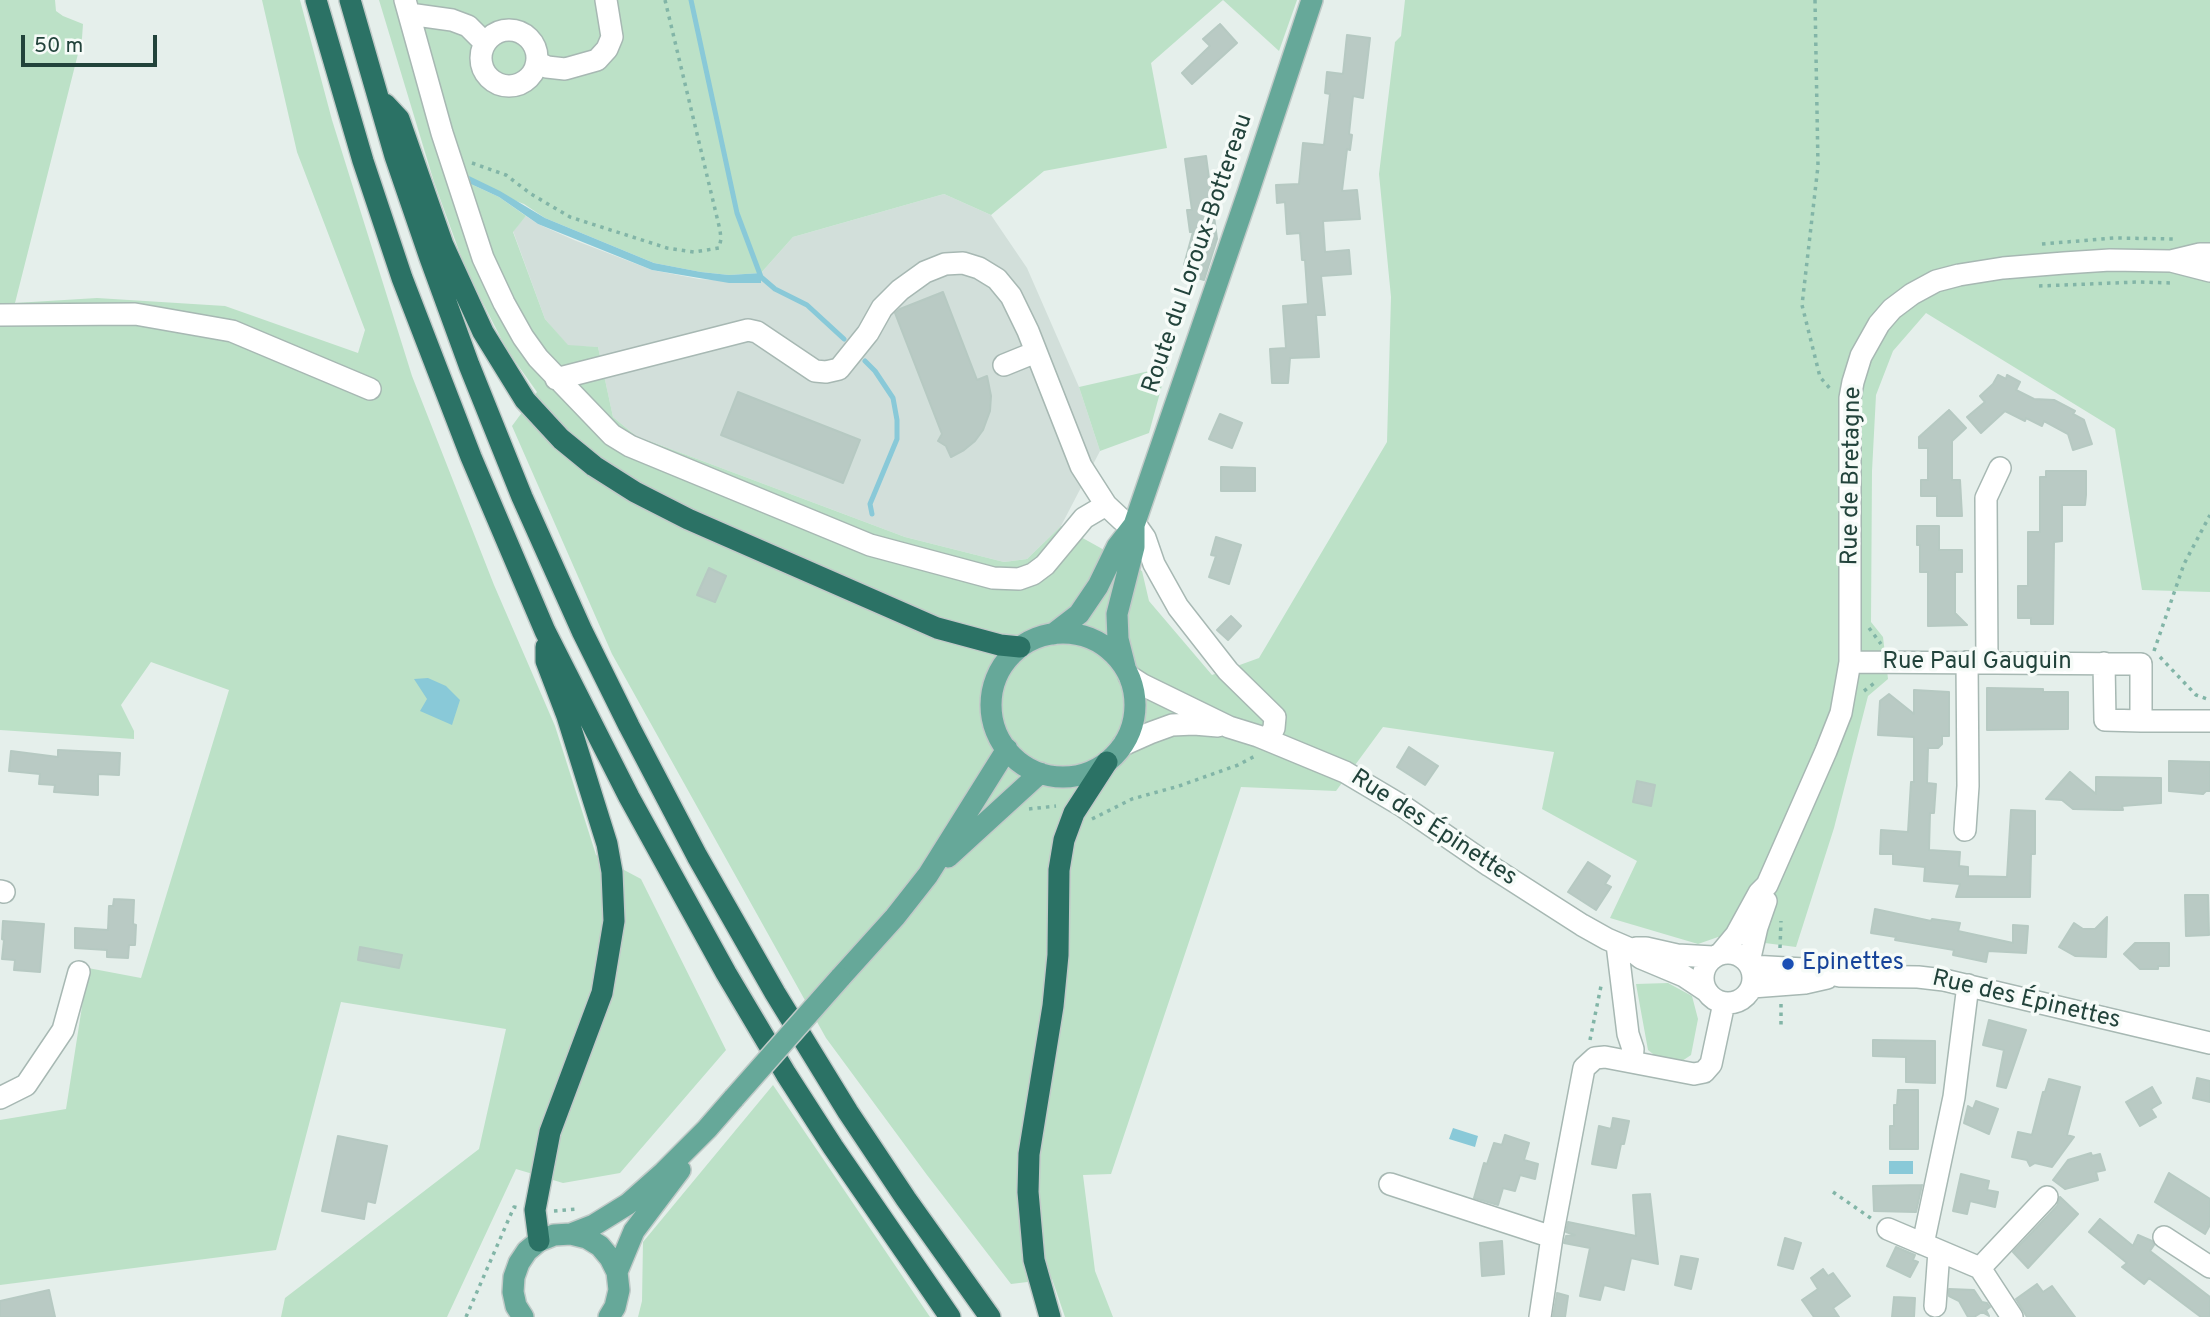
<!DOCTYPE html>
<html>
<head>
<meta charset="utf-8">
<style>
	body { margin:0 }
	#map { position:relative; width:2210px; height:1317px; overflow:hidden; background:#e5efeb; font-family:Overpass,sans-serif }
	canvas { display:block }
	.scale { position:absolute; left:21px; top:35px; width:136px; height:32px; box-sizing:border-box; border:4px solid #22433b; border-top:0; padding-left:9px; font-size:21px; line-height:24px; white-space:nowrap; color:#22433b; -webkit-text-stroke:5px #f6fbf8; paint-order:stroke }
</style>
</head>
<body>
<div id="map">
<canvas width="2210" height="1317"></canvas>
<div class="scale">50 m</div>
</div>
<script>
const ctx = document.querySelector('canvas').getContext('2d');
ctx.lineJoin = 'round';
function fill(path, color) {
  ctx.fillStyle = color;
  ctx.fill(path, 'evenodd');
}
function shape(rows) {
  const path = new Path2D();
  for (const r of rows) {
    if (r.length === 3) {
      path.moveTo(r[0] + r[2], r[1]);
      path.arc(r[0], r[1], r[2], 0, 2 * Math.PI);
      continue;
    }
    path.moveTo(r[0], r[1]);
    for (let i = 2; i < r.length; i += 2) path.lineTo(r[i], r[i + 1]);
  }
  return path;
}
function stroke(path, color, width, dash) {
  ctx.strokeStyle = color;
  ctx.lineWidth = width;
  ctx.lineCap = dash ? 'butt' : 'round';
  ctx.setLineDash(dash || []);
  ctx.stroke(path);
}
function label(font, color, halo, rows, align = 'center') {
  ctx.font = font + ' Overpass,sans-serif';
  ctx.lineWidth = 7;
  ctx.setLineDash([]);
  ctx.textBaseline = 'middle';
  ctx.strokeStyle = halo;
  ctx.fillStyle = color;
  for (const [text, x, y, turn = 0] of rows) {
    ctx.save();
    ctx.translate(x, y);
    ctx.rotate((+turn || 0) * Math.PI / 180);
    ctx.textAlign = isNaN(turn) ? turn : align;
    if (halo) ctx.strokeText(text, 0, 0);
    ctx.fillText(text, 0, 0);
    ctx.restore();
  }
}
fill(shape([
	[944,194,991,215,1027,268,1079,387,1100,451,1061,526,1027,559,1004,562,905,537,636,436,613,417,598,347,568,346,545,319,513,231,526,216,538,224,574,240,652,270,699,279,761,283,761,273,793,237]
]), '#d2dfda');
fill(shape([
	[0,0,55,0,56,11,63,16,83,24,82,38,15,303,97,298,225,306,358,353,365,330,297,152,262,0,300,0,332,120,412,376,494,585,555,726,596,855,641,879,726,1050,620,1173,563,1183,516,1169,447,1317,281,1317,285,1298,479,1149,506,1029,341,1002,276,1250,0,1285,0,1120,66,1109,88,968,141,978,229,690,151,662,121,705,134,731,134,739,0,730],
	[379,0,1223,0,1151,63,1167,148,1044,171,991,215,944,194,793,237,761,273,729,275,701,272,654,263,545,218,524,204,471,184,499,197,526,216,513,232,545,319,568,345,598,347,613,417,636,436,905,537,1004,562,1027,559,1061,526,1142,571,1149,601,1212,675,1259,658,1387,442,1391,297,1379,174,1395,42,1401,36,1405,0,2210,0,2210,592,2142,590,2115,429,1926,313,1893,351,1876,395,1872,471,1871,622,1883,637,1888,679,1868,696,1834,828,1796,947,1718,937,1698,944,1610,918,1637,861,1542,809,1554,752,1383,727,1336,791,1241,787,1111,1174,1083,1175,1095,1271,1113,1317,1065,1317,1052,1279,1011,1284,927,1175,826,1038,612,654,512,426,537,392,507,350,466,270,434,182],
	[1223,0,1297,0,1279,51],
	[1167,367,1149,433,1100,451,1079,387],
	[1668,983,1692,996,1698,1019,1691,1055,1682,1061,1658,1058,1648,1050,1636,984],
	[773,1085,930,1317,638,1317,642,1301,643,1242]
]), '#bce1c7');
fill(shape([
	[469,176,500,191,545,218,654,263,701,272,729,275,761,273,761,283,729,283,652,270,538,224,499,197,471,184],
	[428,678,446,686,460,700,452,725,420,711,427,699,414,679],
	[1453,1128,1478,1136,1475,1147,1449,1139],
	[1889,1161,1913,1161,1913,1174,1889,1174]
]), '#89c9d8');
stroke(shape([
	[691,0,737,213,761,277,775,289,807,305,844,339],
	[865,361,875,371,893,398,897,420,897,439,870,504,872,514]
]), '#89c9d8', 5);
const building = shape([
	[1220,24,1237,43,1192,84,1182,73,1210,46,1203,39,1220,24],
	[1347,35,1370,38,1363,98,1353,96,1349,134,1352,135,1350,150,1347,149,1342,191,1357,190,1360,219,1323,221,1325,252,1349,250,1351,274,1321,276,1325,315,1316,315,1319,357,1290,358,1288,383,1272,383,1270,349,1286,348,1283,306,1308,304,1305,260,1302,260,1300,233,1287,234,1285,202,1277,203,1276,185,1299,184,1303,143,1324,145,1330,94,1325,93,1327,72,1343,74,1347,35],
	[1206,156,1217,239,1204,280,1188,275,1190,266,1184,265,1193,232,1190,232,1187,210,1192,210,1185,159,1206,156],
	[943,292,977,380,987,376,991,396,990,411,983,430,975,441,964,450,951,457,946,446,938,441,942,434,895,313,900,309,943,292],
	[1998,375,2006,379,2007,375,2020,382,2016,390,2034,399,2054,400,2075,411,2073,414,2084,420,2092,444,2073,450,2068,434,2044,421,2042,426,2026,418,2025,421,2005,411,1981,433,1967,417,1985,402,1980,396,1993,384,1998,375],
	[738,392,860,440,843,483,721,435,738,392],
	[1949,410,1966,428,1952,441,1952,480,1960,480,1962,516,1937,516,1937,496,1921,496,1921,480,1928,480,1928,448,1919,448,1919,437,1949,410],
	[1220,414,1242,423,1232,448,1209,439,1220,414],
	[1221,467,1255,468,1255,491,1221,491,1221,467],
	[2046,471,2086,471,2086,495,2085,505,2062,505,2062,541,2054,542,2053,624,2031,624,2031,618,2018,618,2018,586,2028,586,2028,532,2040,532,2040,477,2046,477,2046,471],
	[1917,526,1939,526,1939,550,1962,550,1962,572,1955,572,1955,613,1967,625,1928,626,1928,572,1920,572,1920,545,1917,545,1917,526],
	[1216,537,1241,545,1229,584,1209,577,1216,556,1211,555,1216,537],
	[709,568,726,576,715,602,697,595,709,568],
	[1231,616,1241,626,1228,640,1217,630,1231,616],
	[1987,688,2043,689,2043,692,2068,692,2068,729,1987,730,1987,688],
	[1914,690,1949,692,1949,736,1942,736,1942,744,1938,748,1928,748,1927,783,1936,784,1934,813,1930,813,1929,850,1960,852,1959,866,1968,867,1968,876,2007,877,2011,810,2035,811,2035,854,2031,854,2030,897,1956,897,1960,884,1924,881,1925,867,1893,864,1893,854,1880,854,1881,830,1908,832,1911,782,1914,782,1914,737,1878,735,1880,701,1889,694,1914,714,1914,690],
	[1409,747,1438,766,1425,785,1397,767,1409,747],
	[58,750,120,753,119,775,98,774,98,795,54,792,55,785,39,784,40,774,9,771,11,751,58,757,58,750],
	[2169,761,2210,762,2210,791,2206,791,2203,794,2169,791,2169,761],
	[2070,772,2096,794,2096,777,2161,778,2161,803,2122,806,2123,810,2115,810,2073,809,2062,800,2046,799,2070,772],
	[1637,781,1655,785,1651,806,1633,802,1637,781],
	[1588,862,1610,876,1605,884,1611,887,1596,910,1568,892,1588,862],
	[2185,895,2208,895,2209,935,2186,936,2185,895],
	[114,899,134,900,133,924,136,925,135,945,129,945,128,958,107,957,107,950,75,948,75,928,108,930,109,906,113,906,114,899],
	[1875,909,1931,921,1932,919,1960,923,1958,931,2013,943,2013,925,2028,926,2026,953,1988,951,1986,962,1953,955,1954,950,1895,940,1896,937,1871,933,1875,909],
	[2107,917,2106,957,2075,956,2059,947,2074,923,2083,929,2095,929,2107,917],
	[3,921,44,924,40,972,14,970,15,960,2,959,4,940,2,939,3,921],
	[2135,943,2169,943,2169,966,2158,966,2158,969,2140,969,2124,954,2135,943],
	[360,947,402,955,399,968,358,960,360,947],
	[1989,1020,2026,1030,2006,1088,1997,1086,2004,1050,1983,1045,1989,1020],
	[1873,1040,1935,1041,1935,1083,1906,1082,1906,1057,1873,1056,1873,1040],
	[2197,1078,2210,1081,2210,1102,2193,1098,2197,1078],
	[2049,1079,2080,1087,2067,1135,2074,1137,2052,1167,2035,1163,2030,1166,2027,1160,2012,1157,2018,1132,2032,1135,2043,1092,2045,1092,2049,1079],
	[2152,1087,2161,1103,2151,1109,2156,1117,2140,1126,2126,1102,2152,1087],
	[1898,1090,1918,1090,1918,1149,1890,1149,1890,1126,1894,1126,1894,1105,1897,1105,1898,1090],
	[1976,1101,1998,1109,1989,1134,1964,1123,1968,1106,1973,1109,1976,1101],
	[1613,1118,1629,1121,1624,1144,1621,1144,1616,1168,1592,1164,1599,1126,1611,1129,1613,1118],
	[1505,1135,1529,1143,1524,1160,1538,1164,1535,1179,1520,1175,1515,1191,1503,1188,1498,1205,1474,1198,1484,1163,1487,1164,1494,1143,1502,1145,1505,1135],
	[338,1136,387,1146,375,1203,367,1201,364,1219,322,1211,338,1136],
	[2091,1153,2092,1156,2100,1154,2105,1170,2096,1172,2098,1180,2065,1189,2053,1180,2068,1160,2091,1153],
	[2169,1173,2210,1199,2210,1225,2205,1234,2155,1202,2169,1173],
	[1961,1174,1989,1181,1987,1190,1998,1192,1995,1207,1970,1201,1967,1214,1953,1211,1961,1174],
	[1922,1185,1916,1212,1874,1211,1873,1186,1922,1185],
	[1650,1194,1658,1264,1631,1258,1624,1290,1604,1285,1600,1300,1580,1296,1590,1248,1564,1243,1566,1236,1575,1235,1566,1232,1568,1222,1636,1236,1633,1195,1650,1194],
	[2060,1197,2078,1214,2028,1268,2013,1252,2057,1206,2060,1197],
	[2100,1219,2133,1246,2138,1235,2152,1241,2154,1245,2150,1251,2210,1297,2210,1317,2201,1317,2149,1278,2144,1284,2122,1267,2127,1263,2089,1232,2100,1219],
	[1785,1238,1801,1243,1793,1269,1778,1265,1785,1238],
	[1502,1241,1504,1274,1482,1276,1480,1243,1502,1241],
	[1896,1247,1915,1255,1913,1260,1918,1262,1910,1277,1887,1266,1896,1247],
	[1681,1256,1698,1259,1691,1289,1675,1285,1681,1256],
	[1823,1269,1828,1276,1833,1273,1850,1296,1833,1308,1839,1317,1814,1317,1802,1300,1818,1289,1811,1278,1823,1269],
	[2037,1284,2043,1292,2052,1286,2075,1317,2027,1317,2016,1299,2037,1284],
	[1949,1289,1974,1290,1982,1302,1987,1303,1990,1307,1986,1310,1989,1316,1982,1312,1974,1317,1968,1317,1959,1301,1949,1296,1949,1289],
	[49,1290,55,1317,0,1317,0,1301,49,1290],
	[1557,1293,1568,1296,1565,1317,1553,1317,1557,1293],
	[1894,1297,1915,1298,1914,1317,1892,1317,1894,1297]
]);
fill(building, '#b9cac4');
stroke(building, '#b6c9c2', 2);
const minor = shape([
	[405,0,442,133,483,258,504,303,523,337,538,358,612,435,630,446,870,545,993,578,1019,579,1033,574,1045,565,1084,518,1106,505],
	[409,14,452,20,468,26,485,43],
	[509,58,28],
	[537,62,547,67,565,69,597,60,607,49,612,37,606,0],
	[2210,254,2200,254,2171,261,2210,271],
	[0,315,135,314,232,331,370,389],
	[1004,365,1036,352],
	[556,379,748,330,757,332,815,371,826,372,839,369,868,333,882,308,900,290,925,272,945,264,963,263,979,268,997,279,1011,296,1028,331,1081,466,1106,505,1122,520,1134,525,1138,528,1145,538,1154,564,1178,607,1228,671,1275,717,1274,728,1268,740],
	[1850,662,2141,664,2141,721,2210,721],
	[1987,662,1986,498,2000,468],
	[2104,663,2105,720,2141,721],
	[1129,676,1143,685,1229,727,1258,736,1345,772,1404,807,1490,866,1582,925,1607,939,1628,948,1641,958,1684,976,1705,990],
	[1123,745,1150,733,1172,725,1194,724,1218,726],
	[1965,830,1968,786,1967,662],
	[0,891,4,892],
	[1617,944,1628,1034,1633,1049,1632,1062],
	[1636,948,1646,948,1677,955,1713,957],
	[1728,978,25],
	[1721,953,1736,935,1759,893,1767,885,1826,751,1841,713,1850,662,1850,398,1853,382,1861,356,1879,324,1892,309,1912,294,1936,281,1959,275,2003,268,2064,263,2110,260,2171,261],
	[1749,962,1757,927,1766,901],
	[1751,966,1804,969,1840,976,1918,977,1944,980,2210,1043],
	[1752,987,1805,983,1827,978],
	[0,1098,26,1085,63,1030,79,972],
	[1390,1184,1552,1237],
	[1888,1229,1980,1268,2047,1197],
	[2164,1237,2210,1267],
	[1923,1244,1954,1097,1968,985],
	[1980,1268,2012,1317],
	[1935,1306,1939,1251],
	[1540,1317,1552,1237,1584,1068,1595,1058,1605,1057,1694,1074,1704,1072,1711,1064,1724,1003]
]);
const major = shape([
	[1063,705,72],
	[1053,634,1079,614,1098,586,1117,547,1134,525],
	[1125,667,1118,639,1117,614,1134,547,1134,525,1248,193,1312,0],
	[948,857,1040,773],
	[840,978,895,917,928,875,1007,749],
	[571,1234,587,1238,600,1246,610,1258,617,1272,619,1290,615,1307,609,1317],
	[617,1272,634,1231,680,1170],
	[523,1317,516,1306,513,1292,514,1277,519,1263,527,1251,539,1241,554,1235,571,1234,594,1225,628,1204,664,1172,707,1129,734,1098]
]);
const highway = shape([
	[316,0,363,161,402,278,471,457,545,631,629,797,726,973,786,1074,833,1147,950,1317],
	[350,0,395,156,430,258,469,365,522,497,582,631,629,726,697,856,775,993,848,1112,906,1199,990,1317],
	[385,104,399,119,443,245,483,332,525,400,561,439,594,466,635,492,688,519,937,628,1000,645,1020,647],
	[539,1241,535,1210,550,1132,602,993,614,921,612,872,607,844,567,716,546,661,546,647],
	[1050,1317,1034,1260,1028,1192,1029,1154,1053,1006,1058,955,1059,870,1064,840,1074,813,1107,762]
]);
stroke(minor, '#a7b8b3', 24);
stroke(major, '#c1cac8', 24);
stroke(highway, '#c1cac8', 24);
stroke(shape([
	[1815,0,1818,166,1802,305,1820,377,1832,391],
	[472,163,506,175,531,194,570,217,667,248,694,252,719,248,721,239,720,230,665,0],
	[2042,244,2114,238,2177,239],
	[2039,286,2138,282,2171,283],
	[1869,628,1881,644],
	[2154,651,2184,564,2210,515],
	[2160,657,2196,695,2210,700],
	[1864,691,1877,681],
	[1029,809,1056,806],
	[1092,819,1132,799,1179,786,1238,765,1257,755],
	[1780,948,1781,921],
	[1781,1004,1781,1025],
	[1590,1040,1601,986],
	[1833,1192,1872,1219],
	[554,1211,578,1209],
	[466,1317,514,1207,519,1208]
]), '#82b5a7', 3.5, [3.5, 5]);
stroke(minor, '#fff', 21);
stroke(major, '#66a899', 21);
stroke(highway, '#2b7265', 21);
const majorBridge = shape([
	[734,1098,840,978]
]);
stroke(majorBridge, '#c1cac8', 24, []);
stroke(majorBridge, '#66a899', 21);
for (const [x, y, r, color] of [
	[1788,964,7,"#1a4fb4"]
]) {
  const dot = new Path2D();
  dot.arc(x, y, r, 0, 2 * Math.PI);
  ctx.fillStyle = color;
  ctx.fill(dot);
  stroke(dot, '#f6fbf8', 2.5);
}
label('24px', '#22433b', '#f6fbf8', [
	["Route du Loroux-Bottereau",1199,254,-71],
	["Rue de Bretagne",1853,476,-89],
	["Rue Paul Gauguin",1977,663],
	["Rue des Épinettes",1433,829,33],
	["Rue des Épinettes",2026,1001,13]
]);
label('24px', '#164399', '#f6fbf8', [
	["Epinettes",1802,964]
], 'left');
</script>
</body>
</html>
